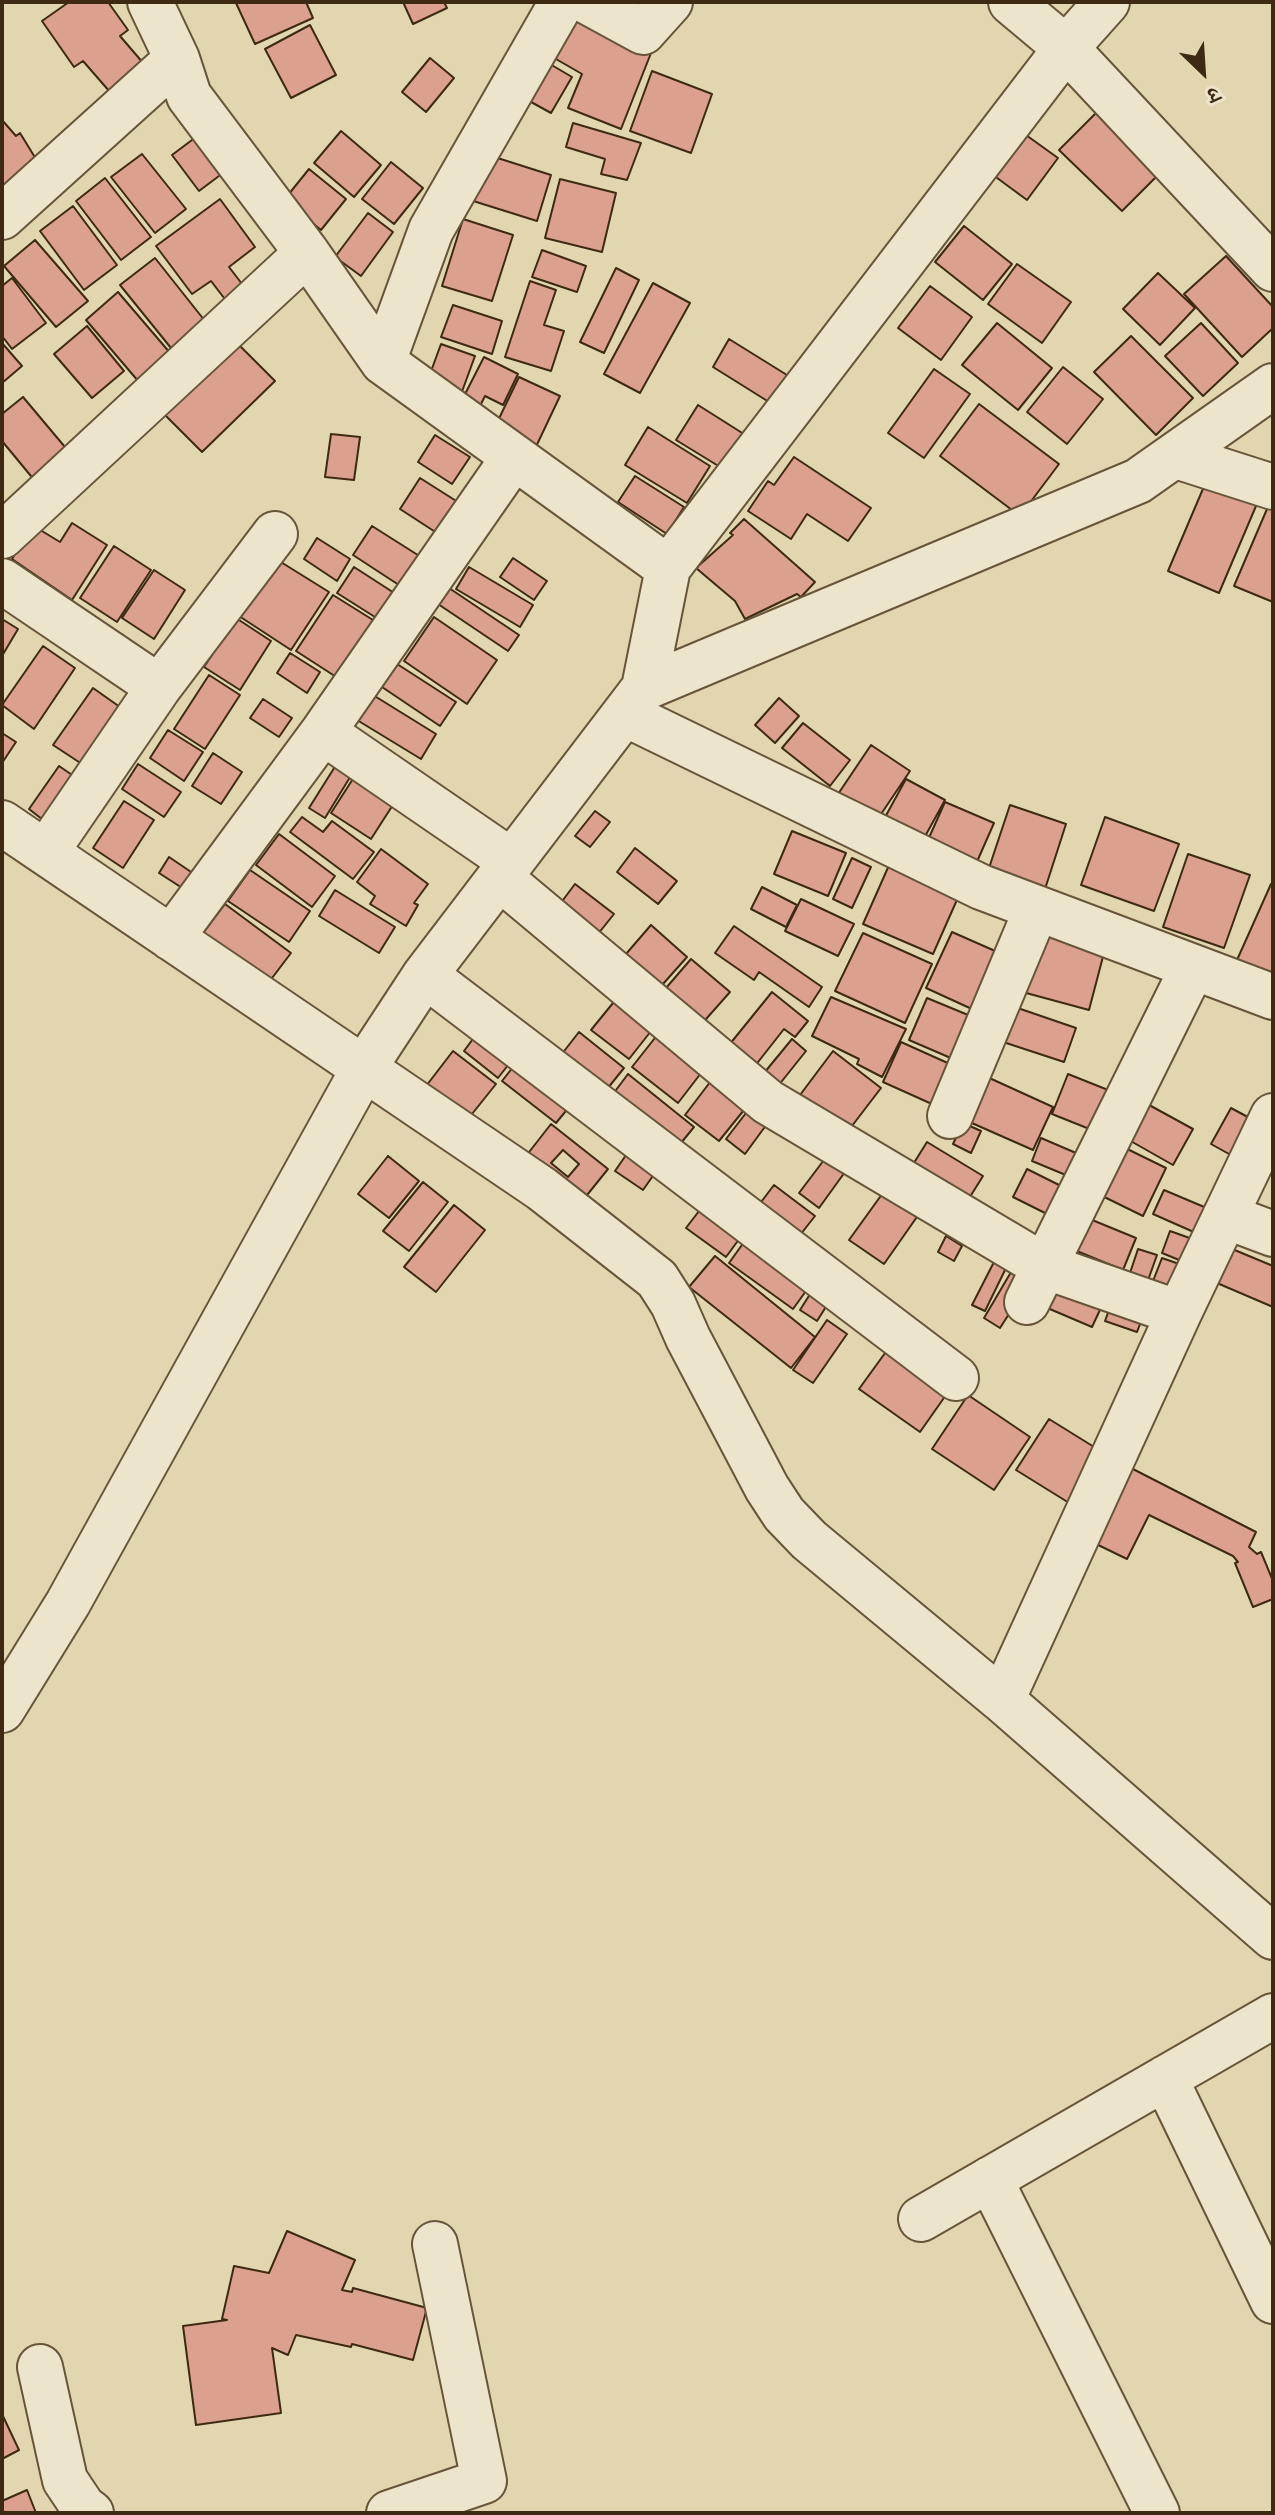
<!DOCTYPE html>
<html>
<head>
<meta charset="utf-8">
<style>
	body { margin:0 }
	#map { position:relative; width:1275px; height:2515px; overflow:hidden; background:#e1d6af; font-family:"Old Standard TT","Noto Serif Devanagari",serif }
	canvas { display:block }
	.frame { position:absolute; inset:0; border:4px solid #3e2a13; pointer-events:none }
	.north { position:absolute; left:1163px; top:32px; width:80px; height:80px; -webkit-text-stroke:6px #ece4cb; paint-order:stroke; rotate:155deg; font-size:22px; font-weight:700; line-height:32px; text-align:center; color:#3e2a13 }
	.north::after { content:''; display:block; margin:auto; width:28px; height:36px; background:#3e2a13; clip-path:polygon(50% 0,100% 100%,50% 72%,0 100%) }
</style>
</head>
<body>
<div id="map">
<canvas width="1275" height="2515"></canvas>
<div class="frame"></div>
<div class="north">उ</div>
</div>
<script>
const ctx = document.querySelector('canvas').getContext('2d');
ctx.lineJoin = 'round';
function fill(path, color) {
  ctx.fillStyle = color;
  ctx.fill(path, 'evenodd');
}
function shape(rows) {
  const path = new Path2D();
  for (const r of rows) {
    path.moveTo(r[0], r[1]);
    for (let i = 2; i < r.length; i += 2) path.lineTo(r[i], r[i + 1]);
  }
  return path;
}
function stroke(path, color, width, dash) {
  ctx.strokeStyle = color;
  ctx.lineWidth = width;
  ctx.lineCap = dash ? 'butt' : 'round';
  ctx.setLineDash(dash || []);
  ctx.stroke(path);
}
const building = shape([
	[69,2,108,2,128,30,120,36,144,64,110,92,83,61,74,67,42,21,69,2],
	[306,2,313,18,255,44,236,3,306,2],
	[403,2,444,2,447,8,413,24,403,2],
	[577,7,653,48,621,129,568,108,582,74,549,55,577,7],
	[310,25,336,75,291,98,265,49,310,25],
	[430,58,454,78,426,112,402,92,430,58],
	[543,60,572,77,551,113,522,97,543,60],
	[652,71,712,94,691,153,630,131,652,71],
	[1100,109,1163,170,1122,211,1059,150,1100,109],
	[2,120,16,136,20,133,39,164,2,186,2,120],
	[573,123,641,143,627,180,601,174,605,159,566,147,573,123],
	[1019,130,1058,158,1027,200,989,172,1019,130],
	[341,131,381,165,354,197,314,163,341,131],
	[196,137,223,173,199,191,172,155,196,137],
	[142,154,186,209,155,233,111,177,142,154],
	[485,154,551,175,537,221,470,200,485,154],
	[391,162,423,188,394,224,362,199,391,162],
	[309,169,346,199,321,230,284,200,309,169],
	[105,178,151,237,121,260,76,201,105,178],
	[560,179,616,193,602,252,545,238,560,179],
	[220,199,255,247,229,267,249,293,231,307,211,281,192,294,156,246,220,199],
	[73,206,117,265,84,290,40,231,73,206],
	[368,213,393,232,361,276,335,257,368,213],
	[463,219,513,235,492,301,442,286,463,219],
	[964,226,1012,264,983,300,935,262,964,226],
	[35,240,88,301,56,327,4,266,35,240],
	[542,250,586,266,577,292,532,277,542,250],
	[1226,256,1273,307,1273,328,1242,357,1184,294,1226,256],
	[155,258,205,321,171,348,120,285,155,258],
	[1017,264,1071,302,1042,343,988,304,1017,264],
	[616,268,639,280,604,353,580,342,616,268],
	[1158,273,1195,308,1160,345,1123,309,1158,273],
	[12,278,46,323,12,349,2,336,2,286,12,278],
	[530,281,556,290,544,325,564,331,551,371,505,357,530,281],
	[653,283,690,303,640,393,604,374,653,283],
	[930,286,972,317,941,360,898,328,930,286],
	[118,292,171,354,139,382,86,320,118,292],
	[453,305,502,321,492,354,441,337,453,305],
	[997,323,1052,368,1018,410,962,365,997,323],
	[1201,323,1238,363,1203,396,1165,356,1201,323],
	[87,326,124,371,92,398,54,354,87,326],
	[1131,336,1193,398,1156,435,1094,372,1131,336],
	[729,339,795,380,777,407,713,367,729,339],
	[2,343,22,366,2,383,2,343],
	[237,343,275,381,202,452,164,414,237,343],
	[441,344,475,356,460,397,426,385,441,344],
	[484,357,518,374,503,405,485,396,479,408,462,400,484,357],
	[1063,367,1103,399,1067,444,1027,412,1063,367],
	[934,369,970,394,924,458,888,433,934,369],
	[519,377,560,396,533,453,492,433,519,377],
	[23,397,75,459,40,487,2,441,2,414,23,397],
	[979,404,1059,464,1020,516,940,456,979,404],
	[698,405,747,436,725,470,676,440,698,405],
	[648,427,710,466,687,503,625,465,648,427],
	[331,434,360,437,354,480,325,477,331,434],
	[435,435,470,457,452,484,418,462,435,435],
	[794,457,871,508,848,541,807,514,791,539,748,511,768,481,774,485,794,457],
	[635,476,684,507,667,534,618,502,635,476],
	[1208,477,1259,499,1219,593,1168,571,1208,477],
	[420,478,461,504,440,535,400,509,420,478],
	[1273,495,1273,602,1234,586,1273,495],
	[744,519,815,582,801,597,797,594,745,619,735,601,696,568,733,535,730,533,744,519],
	[72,523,107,545,72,600,12,559,32,525,60,542,72,523],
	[372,526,421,557,402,587,353,555,372,526],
	[317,538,350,559,337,581,304,559,317,538],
	[114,546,151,570,117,622,80,598,114,546],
	[513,558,547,581,534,600,500,577,513,558],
	[276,559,329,592,291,650,239,616,276,559],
	[354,567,402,598,386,624,337,593,354,567],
	[469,567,533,605,520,627,456,589,469,567],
	[154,570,185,590,154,639,122,618,154,570],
	[449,588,519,635,508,651,438,604,449,588],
	[333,595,381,625,344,682,296,651,333,595],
	[434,617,497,660,467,704,404,661,434,617],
	[236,618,271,641,240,690,204,667,236,618],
	[2,619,18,629,2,656,2,619],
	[43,646,75,668,34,729,2,705,43,646],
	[290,653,320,672,307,693,277,673,290,653],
	[394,662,456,702,440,726,379,685,394,662],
	[209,675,240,695,205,749,174,729,209,675],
	[93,688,127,712,88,768,53,745,93,688],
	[373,695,436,734,421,759,357,720,373,695],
	[779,698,799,716,775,743,755,725,779,698],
	[263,699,292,718,279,737,250,718,263,699],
	[803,723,850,760,830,786,782,748,803,723],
	[168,730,203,752,184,781,150,758,168,730],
	[2,733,16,742,2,763,2,733],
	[871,745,910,771,869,832,830,806,871,745],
	[213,753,242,772,221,804,192,786,213,753],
	[138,764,181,792,164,817,122,789,138,764],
	[336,765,352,774,325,818,309,808,336,765],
	[59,766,78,779,47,823,29,809,59,766],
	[358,771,398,797,371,839,331,813,358,771],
	[906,779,945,800,917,851,878,830,906,779],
	[124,801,154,820,123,868,93,848,124,801],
	[945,802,994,823,972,873,923,851,945,802],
	[1010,805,1066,824,1045,889,988,871,1010,805],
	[595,811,610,822,590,847,575,836,595,811],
	[302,817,323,832,332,821,374,852,353,879,290,832,302,817],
	[1105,817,1179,844,1154,911,1081,885,1105,817],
	[792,831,846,853,828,896,774,874,792,831],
	[279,834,335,876,312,907,256,865,279,834],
	[635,848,677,881,658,904,617,872,635,848],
	[381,849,428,884,414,903,418,905,406,926,370,904,375,896,357,882,381,849],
	[1188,854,1250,875,1224,948,1163,927,1188,854],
	[169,857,203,880,193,895,159,873,169,857],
	[852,858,871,867,852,908,833,899,852,858],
	[890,863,960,893,933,954,863,924,890,863],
	[250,870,310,911,289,942,228,901,250,870],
	[575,884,614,914,598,934,560,904,575,884],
	[1271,884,1273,884,1273,975,1237,960,1271,884],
	[762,887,797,905,786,927,751,909,762,887],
	[335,890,395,927,379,953,319,916,335,890],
	[801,899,854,924,838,956,785,931,801,899],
	[225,904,291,953,266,986,200,937,225,904],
	[651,925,687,957,655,993,620,961,651,925],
	[734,926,822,987,809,1007,759,972,754,980,715,953,734,926],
	[1032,929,1105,949,1089,1010,1015,990,1032,929],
	[952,932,1011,958,985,1015,926,988,952,932],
	[863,933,932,964,905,1023,835,991,863,933],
	[691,959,730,992,699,1027,660,995,691,959],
	[622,992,659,1021,629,1059,591,1030,622,992],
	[772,992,808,1021,795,1037,784,1029,751,1071,725,1050,772,992],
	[831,997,906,1029,882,1077,857,1064,859,1059,812,1036,831,997],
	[927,998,985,1022,967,1065,909,1040,927,998],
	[1006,1004,1076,1028,1064,1062,994,1039,1006,1004],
	[484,1024,519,1051,498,1078,464,1051,484,1024],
	[662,1029,708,1064,678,1103,632,1067,662,1029],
	[579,1032,624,1068,599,1099,554,1064,579,1032],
	[792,1039,806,1051,770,1096,755,1084,792,1039],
	[901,1042,961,1069,943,1109,883,1082,901,1042],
	[453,1051,496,1084,464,1124,423,1090,453,1051],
	[833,1051,881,1088,842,1139,794,1103,833,1051],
	[525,1052,579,1095,556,1123,502,1081,525,1052],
	[717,1073,752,1100,719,1141,685,1115,717,1073],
	[628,1074,694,1127,672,1154,607,1102,628,1074],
	[1068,1074,1118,1094,1102,1134,1052,1114,1068,1074],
	[985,1076,1053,1107,1033,1150,965,1120,985,1076],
	[756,1100,775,1113,745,1154,726,1139,756,1100],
	[1140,1100,1193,1129,1173,1165,1120,1135,1140,1100],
	[1231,1108,1259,1123,1238,1159,1211,1144,1231,1108],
	[963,1123,981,1131,971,1153,953,1144,963,1123],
	[551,1124,608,1169,583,1200,526,1156,551,1124],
	[563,1150,579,1164,568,1177,551,1163,563,1150],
	[1041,1138,1083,1156,1073,1178,1032,1161,1041,1138],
	[927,1142,983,1176,963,1208,907,1174,927,1142],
	[1113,1142,1166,1168,1143,1216,1090,1190,1113,1142],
	[633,1145,662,1163,643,1190,615,1171,633,1145],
	[830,1152,850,1165,819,1208,799,1193,830,1152],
	[388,1156,419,1181,389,1218,358,1194,388,1156],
	[1027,1169,1073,1192,1059,1220,1013,1197,1027,1169],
	[423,1182,448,1202,409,1251,383,1231,423,1182],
	[774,1185,815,1216,793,1244,752,1214,774,1185],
	[885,1190,919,1214,884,1264,849,1240,885,1190],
	[1164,1190,1216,1212,1205,1237,1153,1214,1164,1190],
	[709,1198,748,1227,726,1257,686,1228,709,1198],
	[454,1205,485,1230,436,1292,404,1267,454,1205],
	[1080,1215,1136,1238,1123,1270,1067,1247,1080,1215],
	[752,1231,816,1277,793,1309,729,1263,752,1231],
	[1170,1231,1198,1241,1189,1264,1162,1253,1170,1231],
	[946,1236,962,1246,954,1261,938,1252,946,1236],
	[1225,1246,1273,1266,1273,1307,1210,1280,1225,1246],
	[1138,1249,1157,1255,1142,1297,1124,1291,1138,1249],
	[715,1256,815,1337,791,1368,689,1287,715,1256],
	[1162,1258,1185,1266,1175,1290,1153,1281,1162,1258],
	[995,1260,1007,1266,985,1311,972,1305,995,1260],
	[1014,1267,1032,1278,1000,1328,984,1318,1014,1267],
	[1051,1273,1106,1297,1092,1327,1038,1304,1051,1273],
	[819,1280,836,1291,817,1321,800,1310,819,1280],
	[1113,1299,1145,1311,1137,1332,1105,1321,1113,1299],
	[827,1320,847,1334,813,1383,793,1370,827,1320],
	[893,1342,953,1385,920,1432,859,1389,893,1342],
	[968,1395,1030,1437,994,1490,932,1449,968,1395],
	[1049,1419,1107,1455,1074,1506,1016,1470,1049,1419],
	[1129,1467,1256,1532,1249,1547,1257,1554,1261,1552,1273,1581,1273,1599,1253,1607,1235,1563,1238,1562,1233,1556,1149,1515,1127,1559,1092,1542,1129,1467],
	[287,2231,355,2260,342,2290,352,2292,353,2288,427,2308,413,2360,352,2344,351,2347,296,2335,288,2355,272,2348,281,2413,196,2425,183,2326,227,2320,222,2319,234,2266,269,2273,287,2231],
	[2,2414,19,2450,2,2459,2,2414],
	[27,2490,36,2513,2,2513,2,2501,27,2490]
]);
fill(building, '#dca08f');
stroke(building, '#3e2a13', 2);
const minor = shape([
	[150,2,177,59,189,96,307,253,383,362,668,568,1066,48,1107,2],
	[588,2,643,32,670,2],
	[1011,2,1066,48,1273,269],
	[2,217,177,59],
	[383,362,431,230,562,2],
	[1176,456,1273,487],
	[2,536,307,253],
	[2,581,159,687],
	[644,688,668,568],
	[625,714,981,887,1273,997],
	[323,732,511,861],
	[2,823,542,1189,657,1279,673,1304,688,1338,767,1488,784,1514,809,1540,1002,1700,1273,1937],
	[46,852,159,687,275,534],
	[500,878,768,1102,1044,1266,1179,1313],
	[171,938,323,732,514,457],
	[425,975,956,1378],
	[950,1116,1037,908],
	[1225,1216,1273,1234],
	[1027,1302,1193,967],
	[1002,1700,1179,1313,1273,1116],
	[2,1710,68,1603,364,1068,425,975,644,688,1138,481,1273,386],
	[1165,2078,1273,2301],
	[990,2179,1157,2513],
	[921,2219,1273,2016],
	[40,2367,65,2480,83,2507,91,2513],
	[389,2513,484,2481,435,2244]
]);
stroke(minor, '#67553a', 48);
stroke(minor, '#ece4cb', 44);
</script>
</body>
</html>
